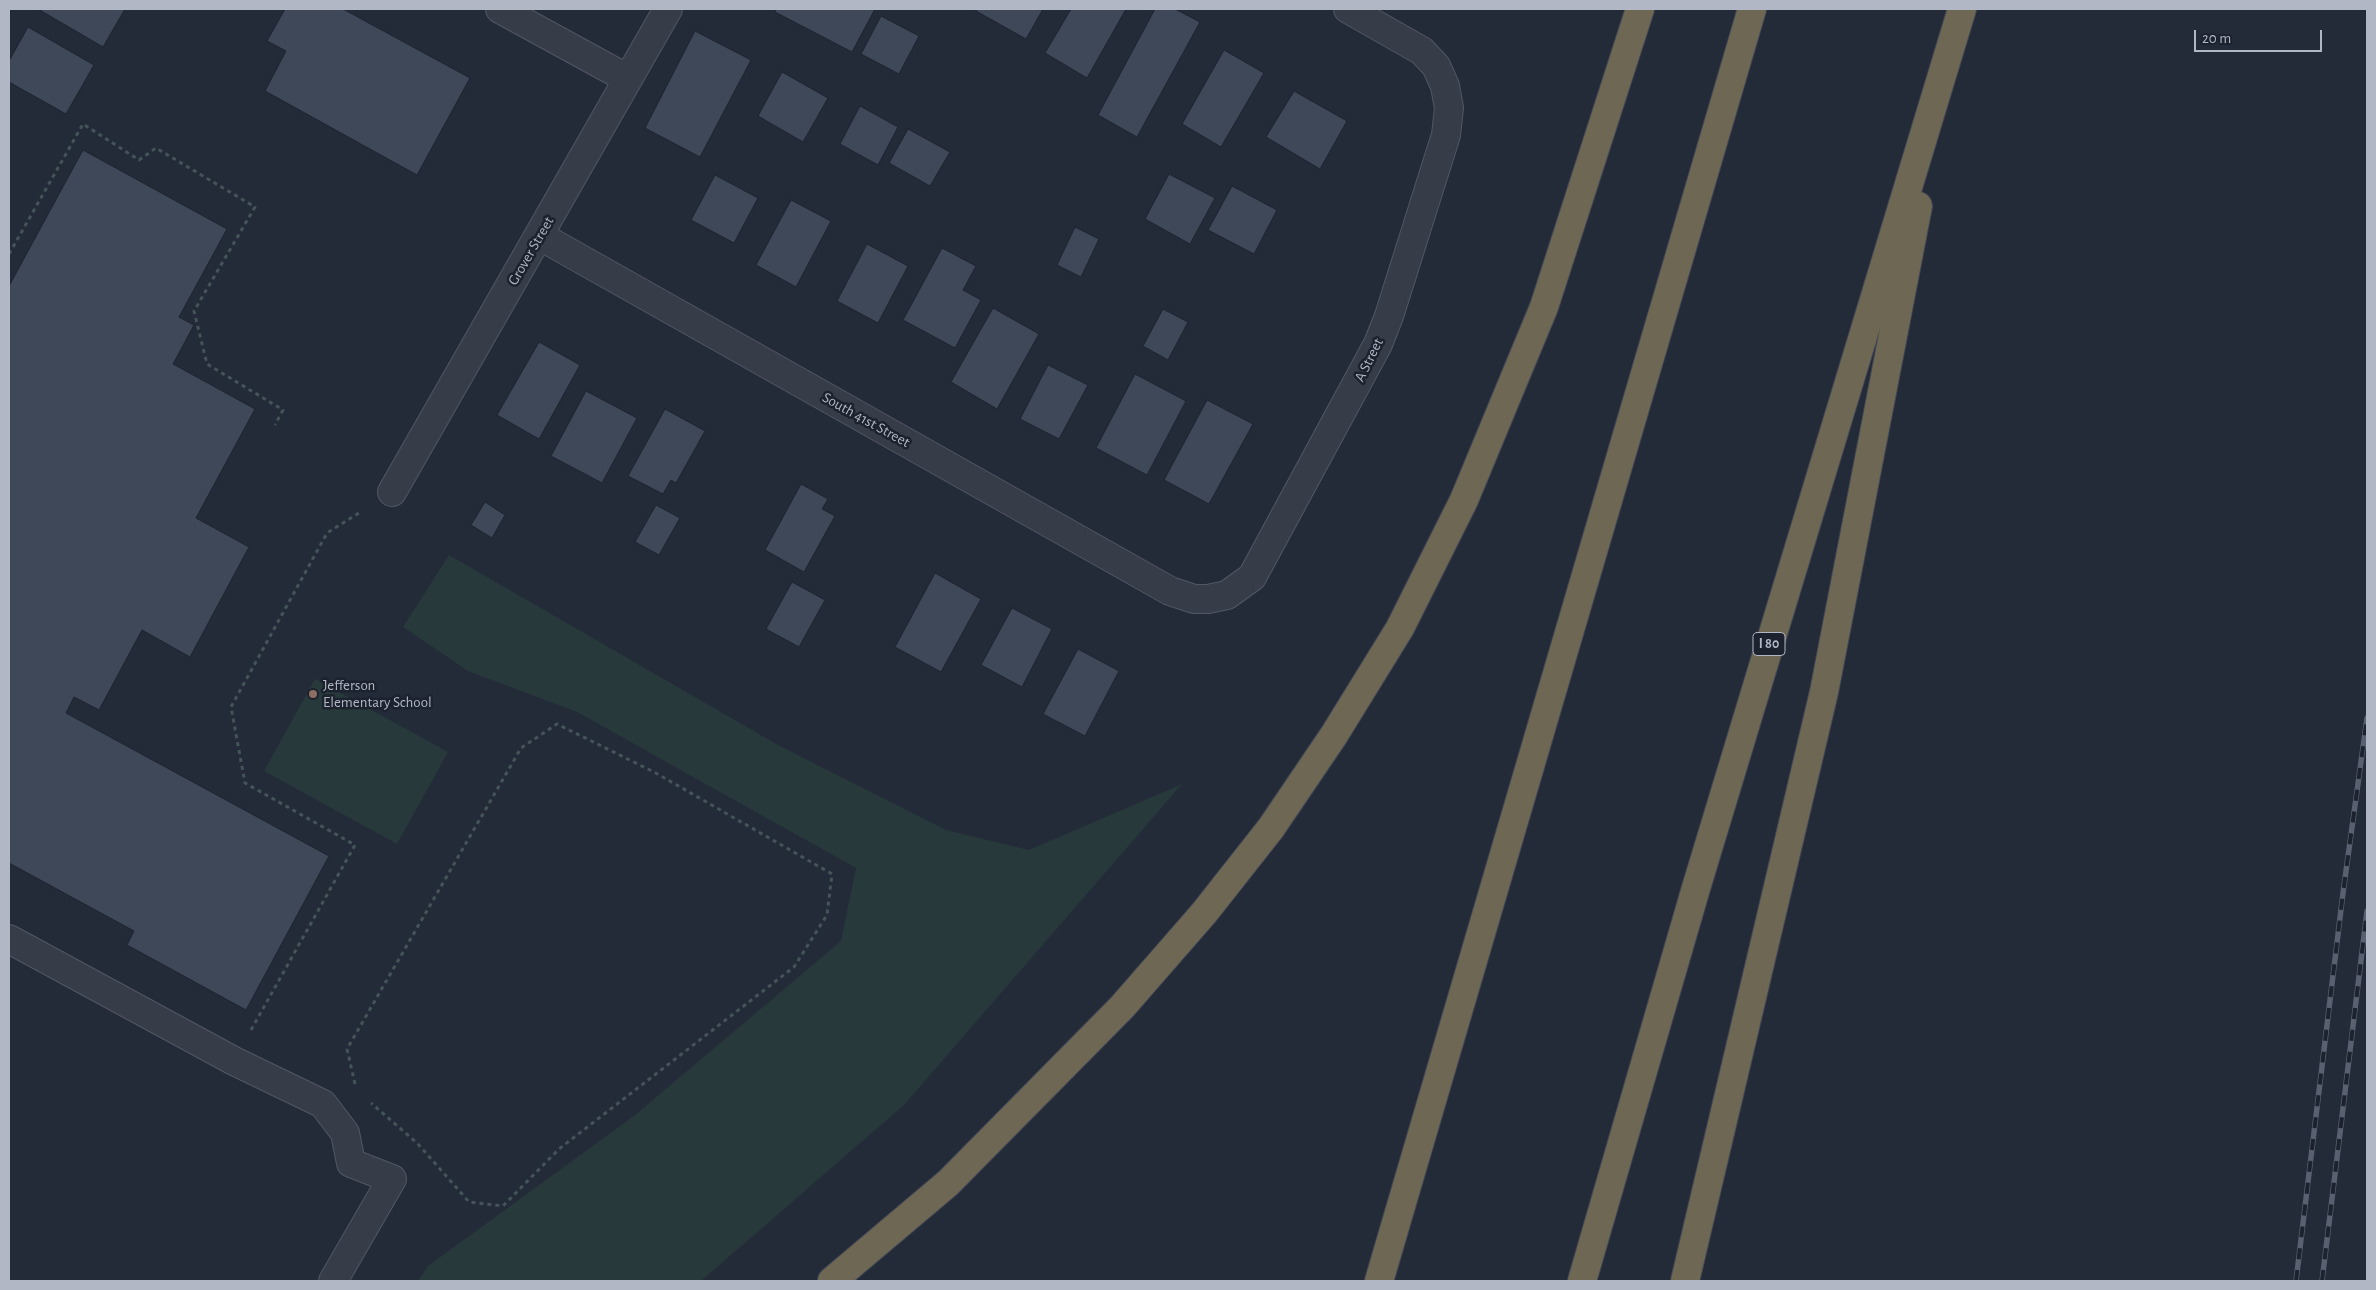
<!DOCTYPE html>
<html>
<head>
<meta charset="utf-8">
<style>
	body { margin:0 }
	#map { position:relative; width:2376px; height:1290px; overflow:hidden; background:#232a38; font-family:"Alegreya Sans",sans-serif }
	canvas { display:block }
	.frame { position:absolute; inset:0; border:10px solid #b2b7c5; pointer-events:none }
	.scale { position:absolute; left:2194px; top:30px; width:128px; height:22px; box-sizing:border-box; border:2px solid #b2b7c5; border-top:0; padding-left:6px; font-size:15px; line-height:18px; white-space:nowrap; color:#b2b7c5; -webkit-text-stroke:4px #1c222e; paint-order:stroke }
</style>
</head>
<body>
<div id="map">
<canvas width="2376" height="1290"></canvas>
<div class="frame"></div>
<div class="scale">20 m</div>
</div>
<script>
const ctx = document.querySelector('canvas').getContext('2d');
ctx.lineJoin = 'round';
function fill(path, color) {
  ctx.fillStyle = color;
  ctx.fill(path, 'evenodd');
}
function shape(rows) {
  const path = new Path2D();
  for (const r of rows) {
    path.moveTo(r[0], r[1]);
    for (let i = 2; i < r.length; i += 2) path.lineTo(r[i], r[i + 1]);
  }
  return path;
}
function stroke(path, color, width, dash) {
  ctx.strokeStyle = color;
  ctx.lineWidth = width;
  ctx.lineCap = dash ? 'butt' : 'round';
  ctx.setLineDash(dash || []);
  ctx.stroke(path);
}
function label(font, color, halo, rows, align = 'center') {
  ctx.font = font + ' "Alegreya Sans",sans-serif';
  ctx.lineWidth = 5;
  ctx.setLineDash([]);
  ctx.textBaseline = 'middle';
  ctx.strokeStyle = halo;
  ctx.fillStyle = color;
  for (const [text, x, y, turn = 0] of rows) {
    ctx.save();
    ctx.translate(x, y);
    ctx.rotate((+turn || 0) * Math.PI / 180);
    ctx.textAlign = isNaN(turn) ? turn : align;
    if (halo) ctx.strokeText(text, 0, 0);
    ctx.fillText(text, 0, 0);
    ctx.restore();
  }
}
fill(shape([
	[449,555,778,745,946,830,1029,850,1182,784,904,1105,701,1281,418,1281,428,1266,635,1115,841,941,856,868,577,712,468,671,403,627],
	[315,679,448,752,397,844,264,771]
]), '#28393c');
const building = shape([
	[38,9,125,9,103,47,38,9],
	[285,9,343,9,470,78,417,175,265,91,286,51,267,41,285,9],
	[776,9,875,9,852,52,775,12,776,9],
	[977,9,1043,9,1026,39,976,11,977,9],
	[1071,9,1126,9,1087,78,1045,53,1071,9],
	[1155,9,1175,9,1200,22,1137,137,1098,115,1155,9],
	[881,16,919,36,899,74,861,54,881,16],
	[28,27,94,65,66,114,9,82,9,61,28,27],
	[695,31,751,60,700,157,645,128,695,31],
	[1224,50,1264,73,1221,147,1182,124,1224,50],
	[782,72,828,98,803,142,758,116,782,72],
	[1294,91,1347,121,1320,169,1266,137,1294,91],
	[860,106,898,127,878,165,840,144,860,106],
	[908,129,950,152,930,186,889,163,908,129],
	[83,150,227,229,179,317,194,325,173,364,255,409,196,518,249,547,190,657,142,630,99,710,74,697,66,713,329,856,246,1010,127,945,134,931,9,863,9,286,83,150],
	[1169,174,1215,198,1190,244,1145,219,1169,174],
	[715,175,758,198,734,243,691,220,715,175],
	[1232,186,1277,210,1254,254,1208,230,1232,186],
	[791,200,831,221,796,287,756,265,791,200],
	[1075,227,1099,239,1081,277,1057,265,1075,227],
	[867,244,908,266,878,323,837,301,867,244],
	[942,248,976,266,963,290,981,300,955,348,903,320,942,248],
	[993,308,1039,334,997,409,951,382,993,308],
	[1163,309,1188,322,1168,360,1143,346,1163,309],
	[539,342,580,365,539,439,497,415,539,342],
	[1048,365,1088,385,1059,439,1020,419,1048,365],
	[1135,374,1186,401,1147,475,1096,448,1135,374],
	[586,391,637,418,602,483,551,456,586,391],
	[1207,400,1253,424,1209,504,1164,480,1207,400],
	[665,409,705,431,676,483,671,480,663,494,628,476,665,409],
	[801,484,828,499,822,509,835,516,804,572,765,550,801,484],
	[485,502,505,515,492,538,471,525,485,502],
	[656,505,680,518,659,555,635,542,656,505],
	[935,573,981,599,941,672,895,647,935,573],
	[792,582,825,600,799,647,766,629,792,582],
	[1012,608,1052,629,1022,687,981,665,1012,608],
	[1078,649,1119,671,1085,736,1043,714,1078,649]
]);
fill(building, '#3f4858');
stroke(building, '#1e2430', 1);
const minor = shape([
	[500,9,628,79],
	[540,236,1170,591,1194,599,1208,599,1227,595,1252,577,1378,344,1389,316,1446,135,1449,108,1445,86,1436,66,1422,51,1348,9],
	[392,492,668,9],
	[9,939,234,1061,323,1104,345,1133,351,1163,392,1179,333,1281]
]);
const highway = shape([
	[832,1281,948,1183,1122,1007,1204,913,1271,828,1334,735,1400,628,1464,500,1544,307,1640,9],
	[1379,1281,1752,9],
	[1582,1281,1696,888,1962,9],
	[1685,1281,1824,692,1918,206]
]);
stroke(minor, '#525764', 30);
stroke(highway, '#424754', 30);
stroke(shape([
	[9,254,83,124,139,160,156,148,255,207,194,311,207,364,283,410,275,425],
	[251,1030,355,845,245,783,231,707,327,533,362,511],
	[355,1084,347,1049,521,748,557,724,654,772,832,874,827,915,794,967,559,1149,503,1206,469,1202,417,1143,371,1103]
]), '#455459', 3, [4, 4]);
stroke(minor, '#373c49', 28);
stroke(highway, '#6e6754', 28);
const rail = shape([
	[2296,1281,2343,893,2367,718],
	[2322,1281,2367,911]
]);
stroke(rail, '#596070', 5.5);
stroke(rail, '#1c222e', 4, [11]);
for (const [x, y, r, color] of [
	[313,694,5,"#8d6e63"]
]) {
  const dot = new Path2D();
  dot.arc(x, y, r, 0, 2 * Math.PI);
  ctx.fillStyle = color;
  ctx.fill(dot);
  stroke(dot, '#1c222e', 2);
}
for (const [x, y, w] of [
	[1769,644,32]
]) {
  const box = new Path2D();
  box.roundRect(x - w / 2, y - 11.5, w, 23, 4);
  ctx.fillStyle = '#1c222e';
  ctx.fill(box);
  stroke(box, '#b2b7c5', 1);
}
label('bold 14px', '#b2b7c5', null, [
	["I 80",1769,644]
]);
label('15px', '#b2b7c5', '#1c222e', [
	["Grover Street",531,251,-60],
	["A Street",1369,360,-64],
	["South 41st Street",866,420,29]
]);
label('15px', '#b2b7c5', '#1c222e', [
	["Jefferson",323,685],
	["Elementary School",323,702]
], 'left');
</script>
</body>
</html>
